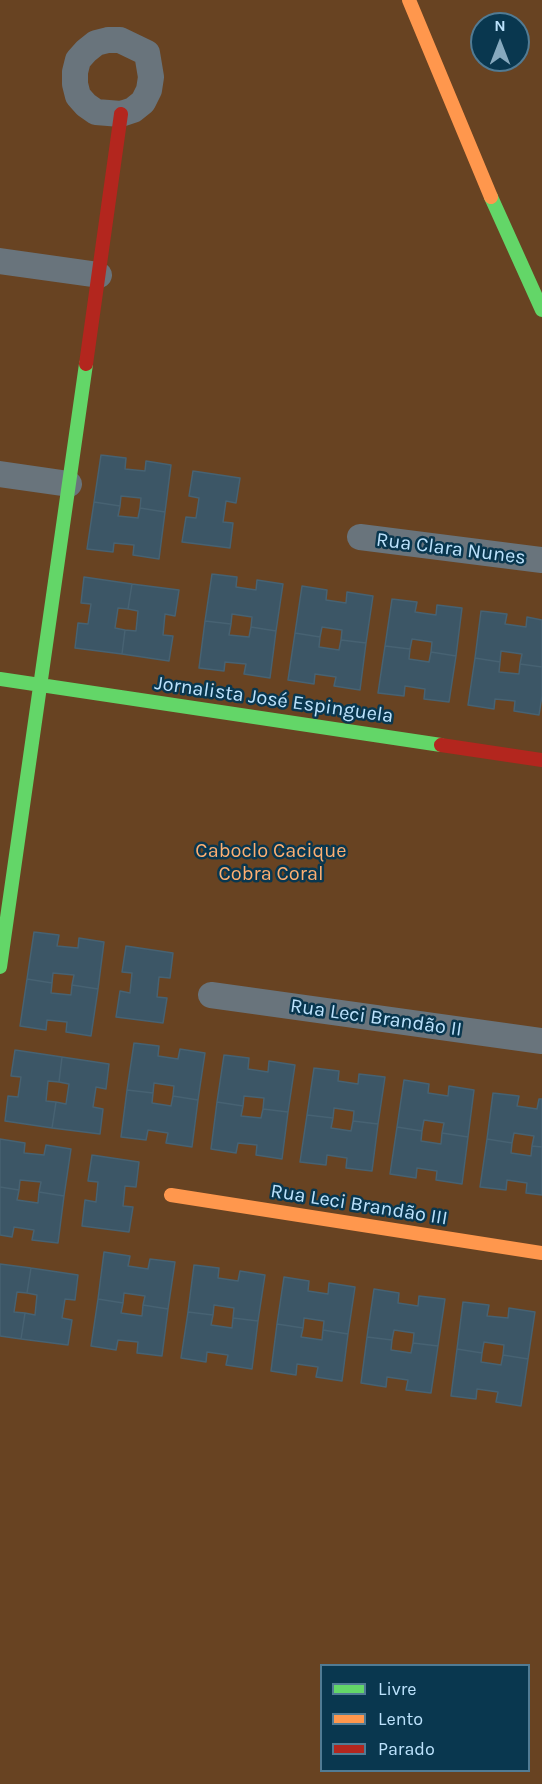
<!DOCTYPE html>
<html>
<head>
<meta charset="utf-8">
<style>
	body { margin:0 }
	#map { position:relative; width:542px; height:1784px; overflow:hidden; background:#253e4c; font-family:Karla,sans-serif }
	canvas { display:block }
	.legend { position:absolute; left:320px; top:1664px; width:210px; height:108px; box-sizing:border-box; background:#09374f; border:2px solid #517b94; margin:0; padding:8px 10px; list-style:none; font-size:18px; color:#bce2fc }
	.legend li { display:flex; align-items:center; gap:12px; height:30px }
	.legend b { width:30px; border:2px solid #517b94 }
	.north { position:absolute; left:470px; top:12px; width:60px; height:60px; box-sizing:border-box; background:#09374f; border:2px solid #517b94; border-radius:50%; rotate:0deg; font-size:16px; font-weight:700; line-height:24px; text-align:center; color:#bce2fc }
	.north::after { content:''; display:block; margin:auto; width:21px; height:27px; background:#87a9be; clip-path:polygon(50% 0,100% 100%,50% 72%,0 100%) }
</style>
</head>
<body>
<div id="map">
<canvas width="542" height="1784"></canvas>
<ul class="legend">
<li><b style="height:8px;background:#63d668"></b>Livre</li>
<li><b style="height:8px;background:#ff974d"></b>Lento</li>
<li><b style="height:8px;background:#b3261e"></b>Parado</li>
</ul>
<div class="north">N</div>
</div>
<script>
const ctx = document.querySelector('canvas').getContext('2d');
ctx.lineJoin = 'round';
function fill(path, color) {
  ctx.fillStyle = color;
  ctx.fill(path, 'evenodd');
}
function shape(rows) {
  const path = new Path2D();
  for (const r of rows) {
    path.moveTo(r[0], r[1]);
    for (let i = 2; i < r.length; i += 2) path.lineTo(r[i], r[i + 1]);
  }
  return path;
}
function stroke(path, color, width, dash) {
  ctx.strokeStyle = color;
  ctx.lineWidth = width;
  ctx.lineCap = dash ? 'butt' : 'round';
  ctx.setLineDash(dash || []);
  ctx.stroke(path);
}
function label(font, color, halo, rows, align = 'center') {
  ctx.font = font + ' Karla,sans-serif';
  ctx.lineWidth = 5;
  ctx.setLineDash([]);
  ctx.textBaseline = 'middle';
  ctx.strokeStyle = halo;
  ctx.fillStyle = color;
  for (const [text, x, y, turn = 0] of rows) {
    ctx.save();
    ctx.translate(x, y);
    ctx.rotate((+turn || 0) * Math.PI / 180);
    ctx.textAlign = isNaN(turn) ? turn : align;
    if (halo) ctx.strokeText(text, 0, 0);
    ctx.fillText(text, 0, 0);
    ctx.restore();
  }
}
fill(shape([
	[0,0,542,0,542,1784,0,1784],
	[482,24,518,24,518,60,482,60],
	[322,1666,528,1666,528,1770,322,1770]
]), '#684322');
const building = shape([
	[101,455,126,458,125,469,145,471,146,461,171,465,165,512,140,508,141,498,121,496,120,506,94,502,101,455],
	[193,471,240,478,236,503,226,501,223,522,233,523,230,548,182,542,186,517,196,518,199,498,189,496,193,471],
	[94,502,120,506,118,516,138,518,140,508,165,512,159,559,133,555,134,545,114,543,113,552,87,549,94,502],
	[212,574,237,577,236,587,256,590,257,580,283,584,276,631,251,627,252,617,232,614,231,624,205,621,212,574],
	[84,577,132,584,128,609,118,608,115,628,125,630,122,654,75,648,78,623,88,624,91,604,81,603,84,577],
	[132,584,179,590,175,616,165,614,163,635,173,636,169,661,122,654,125,630,136,631,138,611,128,609,132,584],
	[302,586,327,590,326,600,346,603,347,592,373,596,366,643,341,640,342,630,322,627,320,637,295,633,302,586],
	[392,599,417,602,415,612,436,615,437,605,462,608,456,656,431,652,432,642,412,639,410,649,385,646,392,599],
	[481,611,507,614,505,624,526,627,527,617,542,620,542,667,520,664,522,654,501,651,500,662,475,658,481,611],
	[205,621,231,624,229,635,249,637,251,627,276,631,270,678,244,674,246,664,225,662,224,671,199,668,205,621],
	[295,633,320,637,319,647,339,650,341,640,366,643,360,690,334,686,336,677,315,674,314,684,288,680,295,633],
	[385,646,410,649,409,659,429,662,431,652,456,656,449,702,424,699,425,689,405,686,404,696,378,693,385,646],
	[475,658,500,662,499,672,519,674,520,664,542,667,542,696,539,715,514,711,515,701,495,699,494,709,468,705,475,658],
	[34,932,59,935,57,946,78,948,79,938,104,942,98,989,72,985,74,975,53,973,52,983,27,979,34,932],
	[126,946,173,953,170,978,159,977,157,997,167,998,163,1023,116,1017,120,991,130,993,132,973,122,972,126,946],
	[27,979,52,983,51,993,71,995,72,985,98,989,91,1036,66,1032,67,1022,47,1020,46,1030,20,1026,27,979],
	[134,1043,159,1046,158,1056,178,1059,180,1049,205,1053,198,1100,173,1096,174,1086,154,1083,153,1093,127,1090,134,1043],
	[15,1050,62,1057,59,1082,48,1081,46,1101,56,1102,52,1128,5,1121,8,1096,18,1097,21,1077,11,1076,15,1050],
	[224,1055,249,1058,248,1069,268,1072,269,1061,295,1065,288,1112,263,1109,264,1098,244,1096,243,1106,217,1102,224,1055],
	[62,1057,109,1064,106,1089,96,1087,93,1107,103,1109,100,1134,52,1128,56,1102,66,1104,69,1084,59,1082,62,1057],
	[314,1068,339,1071,338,1081,358,1084,359,1074,385,1077,378,1124,353,1121,354,1111,334,1108,333,1118,307,1115,314,1068],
	[404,1080,429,1084,428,1093,448,1096,449,1086,474,1090,468,1137,442,1133,444,1123,424,1120,422,1131,397,1127,404,1080],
	[127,1090,153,1093,152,1103,171,1106,173,1096,198,1100,192,1147,166,1143,168,1133,148,1130,146,1140,121,1137,127,1090],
	[493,1093,519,1096,517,1106,537,1109,539,1099,542,1099,542,1147,532,1146,534,1136,514,1133,512,1143,487,1139,493,1093],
	[217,1102,243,1106,241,1116,261,1118,263,1109,288,1112,282,1159,256,1155,257,1145,238,1143,236,1153,211,1149,217,1102],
	[307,1115,333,1118,331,1128,351,1131,353,1121,378,1124,372,1171,346,1168,347,1158,327,1155,326,1165,300,1162,307,1115],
	[397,1127,422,1131,421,1141,441,1144,442,1133,468,1137,462,1184,436,1180,437,1171,417,1168,416,1178,390,1174,397,1127],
	[0,1139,25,1143,24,1153,44,1155,46,1145,71,1149,64,1196,39,1192,41,1182,20,1180,19,1190,0,1187,0,1139],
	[487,1139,512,1143,511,1153,531,1156,532,1146,542,1147,542,1195,526,1193,527,1183,507,1180,506,1190,480,1187,487,1139],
	[92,1155,139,1162,136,1187,125,1186,123,1206,133,1207,129,1232,82,1226,85,1200,96,1202,98,1182,88,1181,92,1155],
	[0,1187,19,1190,17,1200,38,1203,39,1192,64,1196,58,1243,32,1240,34,1230,14,1227,12,1237,0,1235,0,1187],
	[104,1252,130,1256,128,1266,148,1269,150,1259,175,1262,168,1309,143,1305,145,1296,124,1293,123,1303,98,1299,104,1252],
	[0,1264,31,1268,27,1293,17,1292,14,1312,25,1313,21,1339,0,1336,0,1264],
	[194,1265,219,1268,218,1278,238,1281,240,1271,265,1275,258,1321,233,1318,234,1308,214,1305,213,1315,188,1312,194,1265],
	[31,1268,78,1275,75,1300,65,1299,62,1318,72,1320,68,1345,21,1339,25,1313,35,1315,37,1295,27,1293,31,1268],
	[284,1277,309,1281,308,1291,328,1294,329,1283,355,1287,348,1334,323,1330,324,1321,304,1318,303,1328,277,1324,284,1277],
	[374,1289,399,1293,398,1303,418,1306,419,1296,445,1299,438,1346,413,1343,414,1333,394,1330,392,1340,367,1337,374,1289],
	[98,1299,123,1303,121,1313,142,1316,143,1305,168,1309,162,1356,137,1353,138,1342,118,1340,116,1350,91,1346,98,1299],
	[463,1302,489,1305,487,1316,508,1318,509,1308,535,1312,528,1359,503,1355,504,1345,484,1342,482,1353,457,1349,463,1302],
	[188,1312,213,1315,211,1325,232,1328,233,1318,258,1321,252,1369,226,1365,228,1355,207,1352,206,1362,181,1358,188,1312],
	[277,1324,303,1328,301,1337,322,1340,323,1330,348,1334,342,1381,316,1377,318,1367,297,1364,296,1375,271,1371,277,1324],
	[367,1337,392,1340,391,1350,411,1353,413,1343,438,1346,431,1393,406,1390,408,1380,387,1377,386,1387,361,1383,367,1337],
	[457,1349,482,1353,481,1362,501,1365,503,1355,528,1359,521,1406,496,1402,498,1392,477,1389,476,1399,451,1396,457,1349]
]);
fill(building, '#3c5666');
stroke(building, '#476272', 1.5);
stroke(shape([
	[108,40,120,40,147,53,151,77,149,90,143,102,133,110,121,114,96,112,86,105,78,96,75,84,75,72,78,60,86,51,96,43,108,40],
	[0,261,99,275],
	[0,474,69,484],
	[360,537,542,560],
	[211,995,542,1041]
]), '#69747c', 26);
stroke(shape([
	[491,197,542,310],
	[0,679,441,745],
	[0,967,86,364]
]), '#63d668', 14);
stroke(shape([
	[409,0,491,197],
	[171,1195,542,1253]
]), '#ff974d', 14);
stroke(shape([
	[86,364,121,114],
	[441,745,542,760]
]), '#b3261e', 14);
label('20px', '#bce2fc', '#09374f', [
	["Rua Clara Nunes",451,549,7],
	["Jornalista José Espinguela",274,700,8],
	["Rua Leci Brandão II",376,1018,8],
	["Rua Leci Brandão III",359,1205,9]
]);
label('20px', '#fdaf72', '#09374f', [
	["Caboclo Cacique",271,851],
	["Cobra Coral",271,874]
]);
</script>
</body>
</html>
